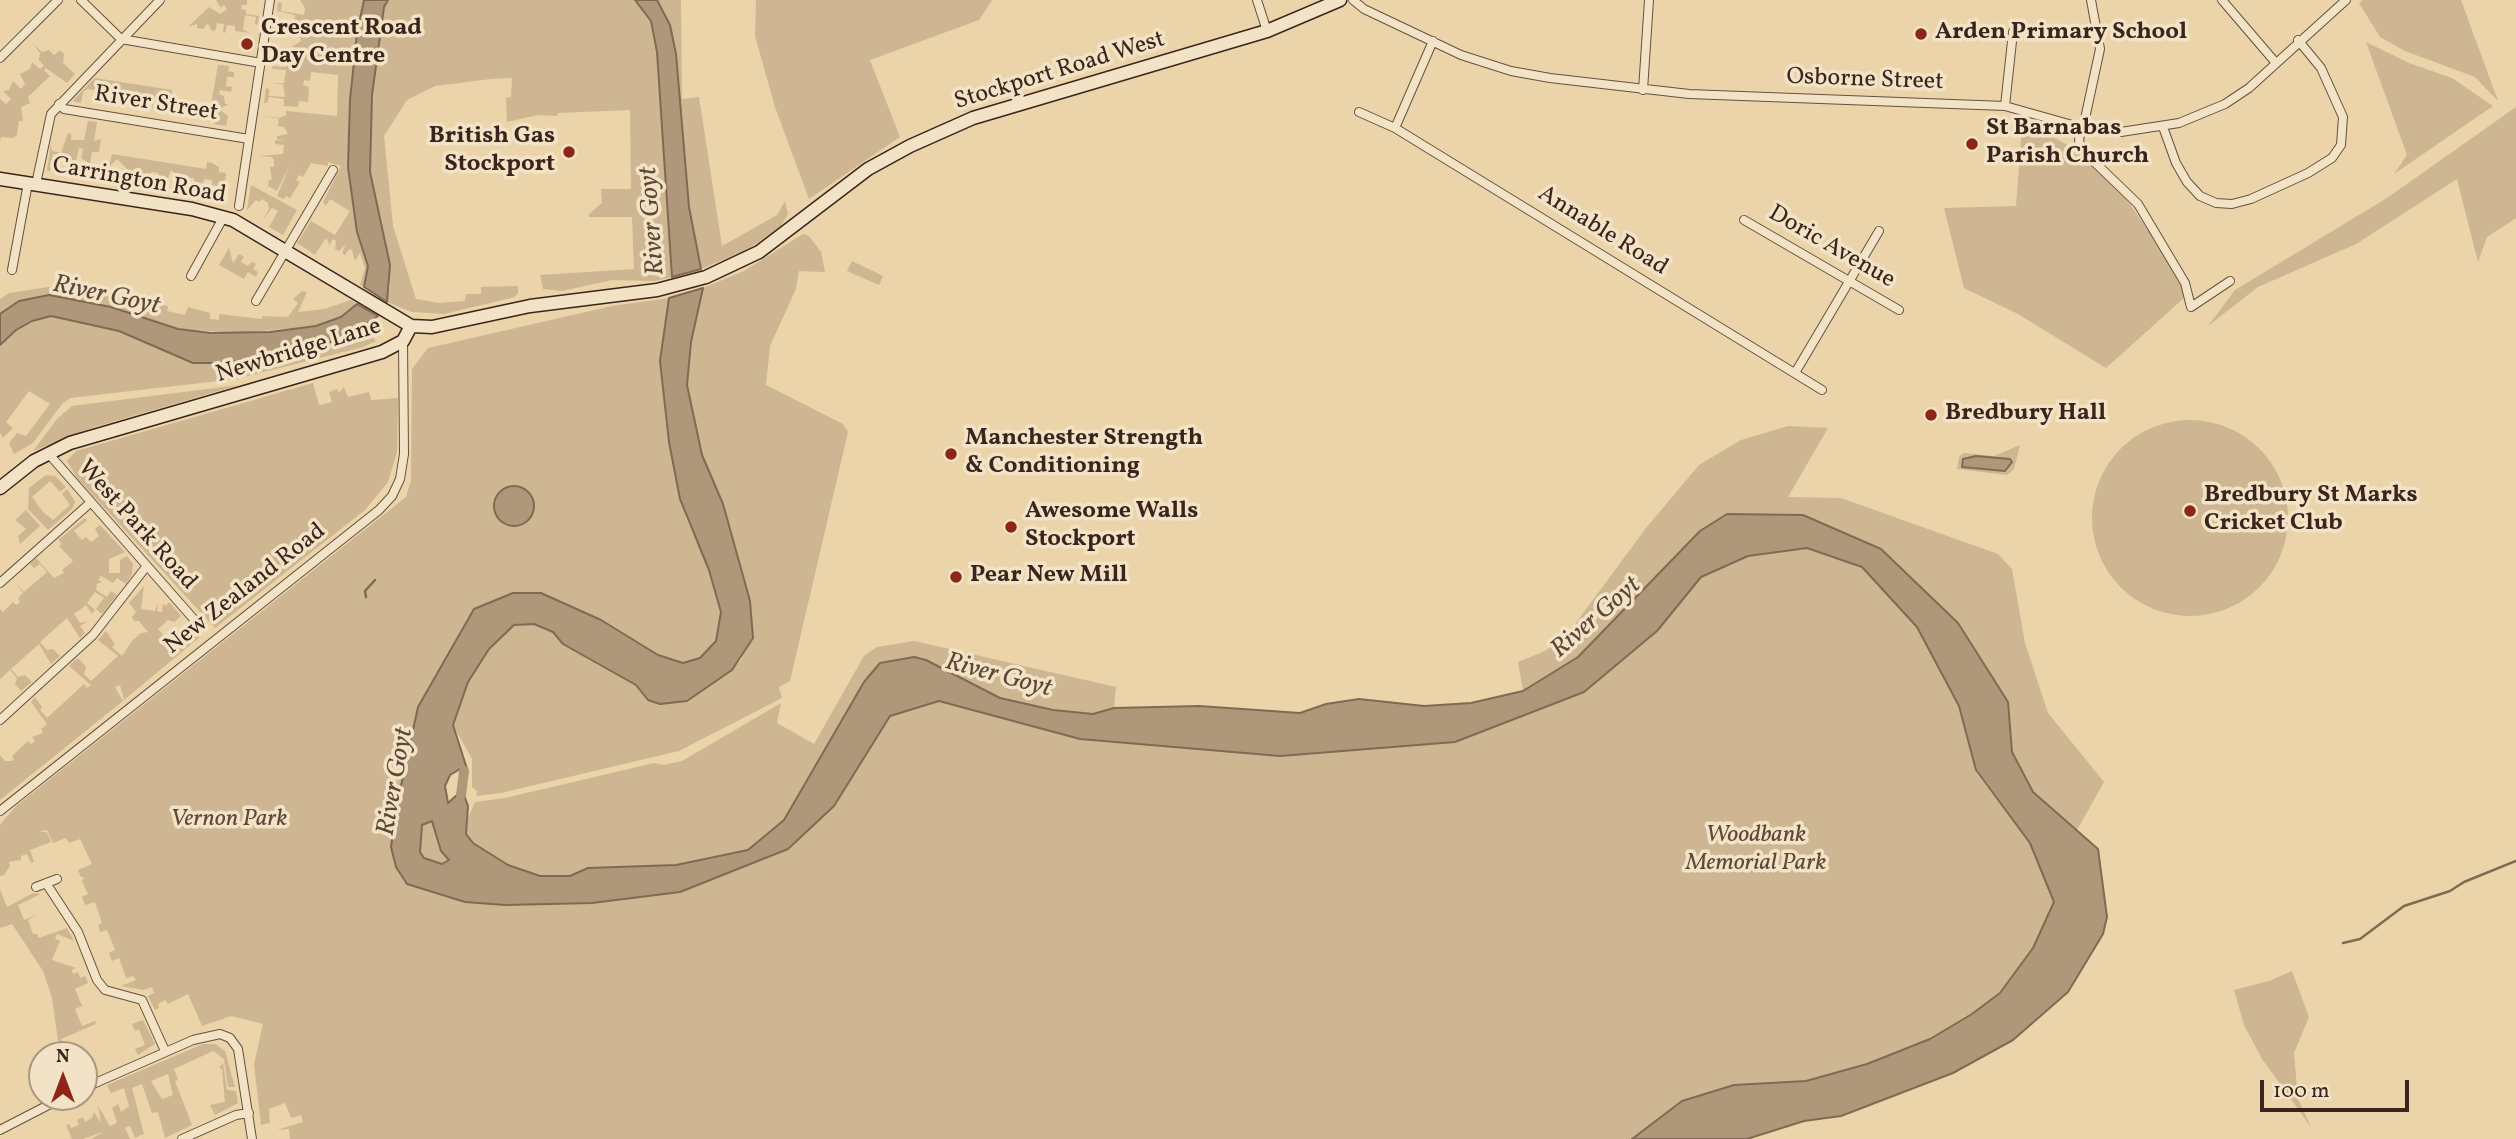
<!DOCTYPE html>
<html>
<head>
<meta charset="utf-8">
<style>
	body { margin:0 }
	#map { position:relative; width:2516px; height:1139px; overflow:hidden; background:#ebd4a9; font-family:Vollkorn,serif }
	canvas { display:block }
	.north { position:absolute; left:28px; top:1041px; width:70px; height:70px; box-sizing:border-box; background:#f2e3c7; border:2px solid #a89782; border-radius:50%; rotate:0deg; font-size:19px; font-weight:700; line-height:28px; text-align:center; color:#3a241b }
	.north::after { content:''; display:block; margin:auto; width:24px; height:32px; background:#8f2418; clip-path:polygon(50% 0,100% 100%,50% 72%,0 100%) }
	.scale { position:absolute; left:2260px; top:1080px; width:149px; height:32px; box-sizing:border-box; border:4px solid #3a241b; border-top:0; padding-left:9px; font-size:21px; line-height:24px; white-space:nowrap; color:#3a241b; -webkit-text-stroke:5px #f2e3c7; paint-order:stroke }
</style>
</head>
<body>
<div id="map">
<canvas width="2516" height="1139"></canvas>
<div class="north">N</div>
<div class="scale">100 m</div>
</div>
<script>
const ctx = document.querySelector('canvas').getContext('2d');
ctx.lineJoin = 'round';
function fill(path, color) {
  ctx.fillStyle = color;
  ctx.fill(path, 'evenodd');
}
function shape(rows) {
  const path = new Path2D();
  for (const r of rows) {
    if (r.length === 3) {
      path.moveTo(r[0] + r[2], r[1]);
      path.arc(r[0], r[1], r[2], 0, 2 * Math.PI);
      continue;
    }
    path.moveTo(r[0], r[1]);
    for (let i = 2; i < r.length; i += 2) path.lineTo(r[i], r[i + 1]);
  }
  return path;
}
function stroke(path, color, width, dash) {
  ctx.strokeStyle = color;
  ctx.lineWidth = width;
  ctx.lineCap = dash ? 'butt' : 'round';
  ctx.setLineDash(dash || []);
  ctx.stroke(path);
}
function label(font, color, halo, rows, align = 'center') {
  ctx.font = font + ' Vollkorn,serif';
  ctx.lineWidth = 7;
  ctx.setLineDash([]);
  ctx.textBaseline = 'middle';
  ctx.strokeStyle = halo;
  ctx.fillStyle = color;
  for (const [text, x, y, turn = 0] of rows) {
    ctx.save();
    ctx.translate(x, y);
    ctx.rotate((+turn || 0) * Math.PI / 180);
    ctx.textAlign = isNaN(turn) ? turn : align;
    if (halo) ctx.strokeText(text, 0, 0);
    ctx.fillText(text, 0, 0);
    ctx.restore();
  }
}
fill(shape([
	[216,0,247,0,247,5,242,5,241,9,246,10,246,14,259,16,258,25,255,24,256,17,245,15,243,30,251,33,235,31,235,26,227,25,225,33,223,32,224,24,217,23,215,31,211,30,208,23,203,29,197,28,197,24,188,27,209,7,220,14,227,9,224,5,221,8],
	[300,0,364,0,357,33,350,100,348,167,357,232,368,266,364,287,360,285,365,268,360,253,355,261,352,250,349,249,345,255,342,253,346,244,339,251,335,249,336,241,333,239,329,246,328,240,325,239,315,255,297,243,311,221,335,235,350,211,330,199,326,206,323,202,341,166,328,162,328,166,311,163,303,177,299,175,296,180,300,182,290,198,286,196,284,199,277,196,291,163,277,191,268,186,269,180,272,180,270,167,274,167,274,161,272,157,259,156,283,154,284,145,275,144,275,140,285,141,277,139,277,136,288,134,284,127,278,126,279,119,265,116,279,118,286,115,286,111,337,116,338,75,311,72,310,81,304,80,303,85,309,87,308,102,299,101,298,107,284,106,284,99,269,97,267,103,264,103,266,88,269,89,269,96,285,97,283,84,270,83,284,83,286,70,272,69,273,66,286,67,288,52,275,50,275,47,289,49,301,41,300,37,291,36,291,33,278,31,278,29,292,31,295,15,277,11,278,2,282,3,281,11,304,15,305,8],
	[388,0,635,0,651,21,657,52,672,277,655,281,612,280,562,291,543,289,540,275,634,269,632,217,589,217,589,214,602,203,601,189,631,189,630,110,558,113,557,116,538,115,507,122,506,98,511,97,512,78,491,79,435,86,407,100,384,136,393,226,416,299,439,303,465,301,466,294,481,294,481,287,518,286,518,293,515,297,444,314,412,312,387,302,390,287,383,230,370,172,372,95,384,7],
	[657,0,681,0,682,99,699,97,722,246,777,215,785,201,788,214,781,226,747,250,701,269,689,207,670,25],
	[756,0,992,0,979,20,870,60,900,137,809,199,775,107,755,36],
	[2363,0,2461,0,2498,101,2475,77,2405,51,2380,37,2359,3],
	[2366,42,2409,63,2452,78,2493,106,2394,174,2407,155],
	[33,43,42,52,49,50,54,55,60,50,64,54,63,63,75,74,67,83,46,68,44,70,50,76,28,97,30,103,21,107,23,121,19,121,17,135,13,138,1,137,0,141,0,99,6,104,11,99,3,91,9,90,13,81,21,89,25,84,20,74,30,69,32,62,40,69,44,66,39,60,40,53],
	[218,65,229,66,228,71,234,72,234,77,227,77,226,86,232,87,231,92,220,90,219,94,224,96,225,104,229,104,219,109,228,116,226,126,214,124,216,112,210,110],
	[95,78,172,90,169,113,169,102,161,101,161,96,154,100,152,110,152,99,138,97,135,107,136,97,123,91,119,105,119,94,105,88,103,102,102,91,88,89,83,92,81,103,75,102,73,100],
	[2516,107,2516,218,2487,237,2478,262,2457,179,2356,244,2258,287,2208,326,2235,290,2387,198],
	[88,121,97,122,94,141,101,139,99,152,92,152,90,164,81,158,83,149,79,148,76,161,65,161,65,157,53,154,50,171,47,171,51,144,52,151,61,153,68,133,71,134,71,140,84,140],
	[2022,125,2037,128,2071,147,2119,188,2182,280,2185,297,2106,368,2018,314,1964,288,1944,208,2016,206],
	[112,154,206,169,207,162,212,163,219,167,219,172,226,173,225,183,221,183,220,186,212,185,212,180,204,179,203,183,194,182,194,178,177,179,177,175,171,170,168,178,158,177,158,173,151,172,150,176,141,174,142,170,135,169,133,173,130,172,117,159,109,167],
	[251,185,297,210,283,235,269,227,278,211,272,208,263,220,269,209,268,203,262,199,259,202,256,200,247,210],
	[803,234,809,236,821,252,825,272,799,271,796,289,770,346,766,385,843,424,848,432,790,681,779,687,782,698,679,751,501,793,476,796,477,791,472,787,472,759,453,725,468,682,489,649,514,625,534,624,553,632,563,644,636,685,648,700,687,701,732,670,742,659,750,601,723,504,702,455,687,385,691,342,703,288,744,271],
	[229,248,233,263,239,254,244,257,241,262,248,266,252,262,256,264,253,269,258,272,256,277,248,272,244,279,219,265],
	[852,261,883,276,879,285,847,271],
	[68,284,68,287,123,295,123,299,168,306,167,311,185,315,188,307,210,313,210,319,219,320,219,314,262,319,262,316,288,317,298,303,293,299,302,291,307,292,298,312,324,309,351,300,357,304,341,317,316,326,240,333,178,329,111,307,0,314,0,299,9,293],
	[669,298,660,361,686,518,709,570,721,612,716,641,700,658,683,663,658,655,601,620,541,593,418,707,396,809,396,867,407,884,464,902,505,905,680,892,834,806,890,716,939,701,1080,739,1280,756,1455,742,1657,631,1701,577,1748,556,1807,548,1862,567,1917,627,1959,706,1977,774,2030,843,2054,902,2033,948,2000,993,1972,1014,1930,1039,1867,1064,1806,1081,1734,1085,1682,1101,1632,1139,290,1139,289,1129,277,1130,303,1122,301,1115,291,1118,285,1103,269,1109,270,1123,261,1125,254,1064,263,1024,231,1016,202,1026,188,994,168,1004,165,1000,158,1004,159,1008,155,1010,148,996,154,993,152,987,143,990,121,986,136,980,133,976,126,978,119,958,112,961,109,953,115,950,107,930,100,932,98,925,102,923,95,902,85,905,82,897,88,894,82,881,84,877,81,877,78,870,92,864,80,839,69,843,66,838,53,843,47,830,39,832,47,832,51,842,30,850,34,862,31,863,27,854,21,856,21,860,9,862,10,866,4,875,0,876,0,825,16,806,406,497,411,480,412,369,428,348,612,306],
	[51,316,119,331,193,363,284,356,347,337,364,327,376,341,363,347,236,379,70,398,62,404,33,443,14,454,9,443,17,433,26,436,50,404,29,391,6,422,13,428,3,438,0,433,0,345,16,330,32,321],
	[313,383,319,405,332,402,329,392,337,389,339,393,344,387,348,397,369,392,371,400,398,398,397,452,388,482,365,510,215,628,77,478,67,461,76,451],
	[239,385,95,427,33,451,57,419,72,406],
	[2190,518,98],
	[1788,426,1828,428,1788,497,1841,498,1998,554,2012,569,2025,643,2048,713,2104,782,2076,832,2033,792,2012,752,2008,702,1881,549,1700,531,1578,657,1523,691,1518,662,1543,652,1564,639,1646,528,1699,465,1741,440],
	[2020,445,2014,469,2007,475,1957,469,1959,457,1964,453,1994,456],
	[46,475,55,476,66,487,60,492,50,481,32,497,43,512,53,520,70,505,62,494,67,489,75,502,72,509,48,530,28,509,29,488],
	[26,510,40,526,20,544,18,536,26,529,15,520],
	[85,518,87,520,74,531,82,540,86,537,91,542,99,536,95,529,100,525,125,552,109,559,109,573,120,573,120,560,127,556,133,564,132,574,126,584,117,578,113,583,101,576,98,580,102,582,97,584,96,590,107,597,111,591,117,595,102,614,96,609,104,598,95,592,87,603,95,610,92,614,86,605,74,614,80,623,88,621,80,626,85,633,80,638,67,618,40,642,47,650,53,649,60,656,51,664,39,644,11,669,18,677,25,675,32,682,21,691,15,684,17,678,10,670,0,679,0,609,3,612,13,602,16,605,20,602,18,598,23,593,17,584,24,592,47,572,40,564,34,568,30,564,36,558,54,578,64,573,62,570,73,561,59,546,62,544,58,540],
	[144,586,141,609,155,611,158,603,157,611,162,612,163,604,166,606,169,602,181,616,174,622,168,620,158,629,167,640,170,638,179,648,197,632,201,636,124,700,120,685,115,687,123,701,0,800,0,755,5,761,12,761,14,759,12,756,28,741,31,744,35,741,32,737,43,733,41,729,47,724,31,702,35,697,42,707,40,710,47,718,84,684,87,688,91,685,69,666,73,662,78,658,86,667,84,674,91,681,118,656,98,640,106,631,115,644,112,647,122,656,132,641,141,633,148,632,139,621,134,621,132,617,136,612,129,603],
	[914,641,1116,687,1114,708,1093,714,1054,710,1000,698,926,660,900,659,880,663,864,682,784,820,748,850,676,865,589,868,570,876,540,876,508,865,473,843,466,834,466,823,475,802,505,798,654,763,664,765,682,761,781,703,777,723,814,744,864,656,877,647],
	[433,821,449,860,442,864,424,857,420,852,422,825],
	[0,889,7,907,33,893,41,894,18,905,24,920,37,915,28,920,33,934,37,934,39,938,67,928,74,941,57,934,55,939,60,941,52,960,76,968,72,970,73,974,78,972,80,978,85,976,88,983,75,989,82,1006,75,1009,82,1026,95,1021,96,1024,61,1039,67,1055,60,1055,52,998,43,971,12,924,0,928],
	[2292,971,2309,1017,2294,1053,2298,1099,2311,1127,2262,1059,2244,1025,2234,990,2269,981],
	[143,1020,155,1044,138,1055,135,1049,145,1045,139,1029,135,1031,132,1024],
	[203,1044,215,1044,225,1051,235,1087,228,1087,224,1059,213,1051,174,1069,178,1080,175,1081,192,1125,165,1138,158,1112,152,1113,142,1084,132,1088,144,1134,135,1138,130,1126,125,1128,130,1139,91,1139,103,1132,83,1139,72,1139,66,1125,69,1124,71,1128,79,1125,77,1120,83,1117,85,1122,92,1118,94,1112,101,1123,98,1106,110,1126,117,1123,112,1108,118,1104,121,1112,129,1106,124,1088,111,1093,107,1085],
	[168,1074,173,1095,162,1099,151,1081],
	[223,1063,227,1090,236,1091,238,1103,215,1115,210,1105,225,1102,222,1069,219,1068]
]), '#cdb691');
const water = shape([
	[364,0,388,0,384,7,372,95,370,172,390,265,387,302,364,287,368,266,357,232,348,167,350,100,357,33,364,0],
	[635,0,657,0,670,25,676,54,689,207,701,269,672,277,657,52,651,21,635,0],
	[703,288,691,342,687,385,702,455,723,504,750,601,753,638,732,670,687,701,660,704,648,700,636,685,563,644,553,632,534,624,514,625,489,649,468,682,453,725,468,772,460,769,450,775,445,786,448,803,458,794,464,795,468,806,466,834,473,843,508,865,540,876,570,876,588,868,676,865,748,850,784,820,864,682,880,663,914,657,926,660,1000,698,1053,710,1093,714,1114,708,1199,706,1300,713,1326,704,1359,699,1424,706,1471,703,1523,691,1578,657,1700,531,1727,514,1803,515,1881,549,1958,623,2008,702,2012,752,2033,792,2098,849,2107,917,2103,934,2068,992,2013,1040,1953,1073,1841,1116,1804,1121,1747,1139,1632,1139,1682,1101,1734,1085,1806,1081,1867,1064,1930,1039,1972,1014,2000,993,2033,948,2054,902,2030,843,1976,770,1959,706,1917,627,1862,567,1807,548,1748,556,1701,577,1657,631,1584,692,1455,742,1280,756,1080,739,939,701,890,716,834,806,788,849,680,892,592,903,505,905,465,902,407,884,396,867,391,847,396,809,418,707,474,609,513,593,541,593,601,620,658,655,683,663,700,658,716,641,721,612,709,570,680,499,669,442,660,361,669,298,703,288],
	[432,821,441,851,449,860,442,864,424,858,420,852,422,825,432,821],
	[49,295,111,307,178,329,211,333,270,332,316,326,341,317,357,304,378,316,347,337,284,356,219,363,193,363,119,331,51,316,32,321,16,330,0,345,0,314,19,301,49,295],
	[1976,456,2010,459,2012,462,2005,471,1962,467,1963,459,1976,456],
	[514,506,20]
]);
fill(water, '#af9879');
stroke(water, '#806a53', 2);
stroke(shape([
	[366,597,365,591,375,580],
	[2343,943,2360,939,2404,906,2450,891,2464,882,2516,861]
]), '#806a53', 2.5);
stroke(shape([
	[461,795,464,771]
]), '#af9879', 10);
const street = shape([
	[81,0,121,39,261,63],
	[1257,0,1267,31],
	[1353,0,1364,9,1461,55,1511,71,1550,78,1689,94,2005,106,2083,128,2121,132,2179,123,2225,104,2249,88,2346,0],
	[2222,0,2276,63],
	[0,58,58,0],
	[1643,90,1649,0],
	[59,104,64,109,249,139],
	[2005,106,2013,32],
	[1359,112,1395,128,1822,390],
	[2081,127,2079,141,2083,151,2138,204,2185,283,2191,307,2230,281],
	[2163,127,2176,163,2187,182,2200,196,2216,203,2232,204,2251,199,2308,173,2332,158,2341,145,2343,117,2321,68,2298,40],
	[1395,128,1433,41],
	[2083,128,2100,49,2091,0],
	[36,184,51,114,160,0],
	[239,206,270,0],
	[1744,220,1899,310],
	[12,270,28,183],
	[191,276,224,216],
	[256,301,333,170],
	[1795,373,1879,231],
	[48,453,198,624],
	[0,583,90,503],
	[0,720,93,635,146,567],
	[0,811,379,510,392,496,400,479,404,454,403,341],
	[46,883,78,932,97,980,105,990,142,1000,165,1051],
	[36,887,57,879],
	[84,1088,193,1040,220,1034,230,1038,238,1049,252,1139],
	[0,1130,64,1097],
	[182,1139,236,1115,249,1113]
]);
const secondary = shape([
	[0,179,192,209,233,220,411,326,432,327,530,306,657,290,706,277,759,252,868,169,910,146,973,118,1267,31,1340,0],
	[0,488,34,461,70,443,382,352,403,341,411,326]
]);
stroke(street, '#66503e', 10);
stroke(secondary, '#3a241b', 15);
stroke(street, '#f2e3c7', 8);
stroke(secondary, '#f2e3c7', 12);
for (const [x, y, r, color] of [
	[1921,34,7,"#8f2418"],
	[247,44,7,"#8f2418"],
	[1972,144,7,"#8f2418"],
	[569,152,7,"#8f2418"],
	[1931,415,7,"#8f2418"],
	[951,454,7,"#8f2418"],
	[2190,511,7,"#8f2418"],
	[1011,527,7,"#8f2418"],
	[956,577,7,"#8f2418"]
]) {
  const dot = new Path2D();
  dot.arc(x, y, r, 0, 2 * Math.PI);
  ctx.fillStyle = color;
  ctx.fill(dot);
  stroke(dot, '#f2e3c7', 2.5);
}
label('bold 24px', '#3a241b', '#f2e3c7', [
	["Crescent Road",261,30],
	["Day Centre",261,58],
	["Arden Primary School",1935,34],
	["St Barnabas",1986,130],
	["Parish Church",1986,158],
	["British Gas",555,138,"right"],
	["Stockport",555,166,"right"],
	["Bredbury Hall",1945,415],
	["Manchester Strength",965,440],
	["& Conditioning",965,468],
	["Bredbury St Marks",2204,497],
	["Cricket Club",2204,525],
	["Awesome Walls",1025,513],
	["Stockport",1025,541],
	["Pear New Mill",970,577]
], 'left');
label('24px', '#3a241b', '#f2e3c7', [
	["Stockport Road West",1060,72,-17],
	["Osborne Street",1865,81,2],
	["River Street",156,105,9],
	["Carrington Road",139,182,10],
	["Annable Road",1602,232,32],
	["Doric Avenue",1831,248,30],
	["Newbridge Lane",299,352,-17],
	["West Park Road",136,526,48],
	["New Zealand Road",246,590,-38]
]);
label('italic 24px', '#5f4838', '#f2e3c7', [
	["Vernon Park",229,821],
	["Woodbank",1756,837],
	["Memorial Park",1756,865]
]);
label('italic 26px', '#5d4737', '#f2e3c7', [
	["River Goyt",654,221,-94],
	["River Goyt",106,297,12],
	["River Goyt",1597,619,-41],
	["River Goyt",998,677,15],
	["River Goyt",397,782,-80]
]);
</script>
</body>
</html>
